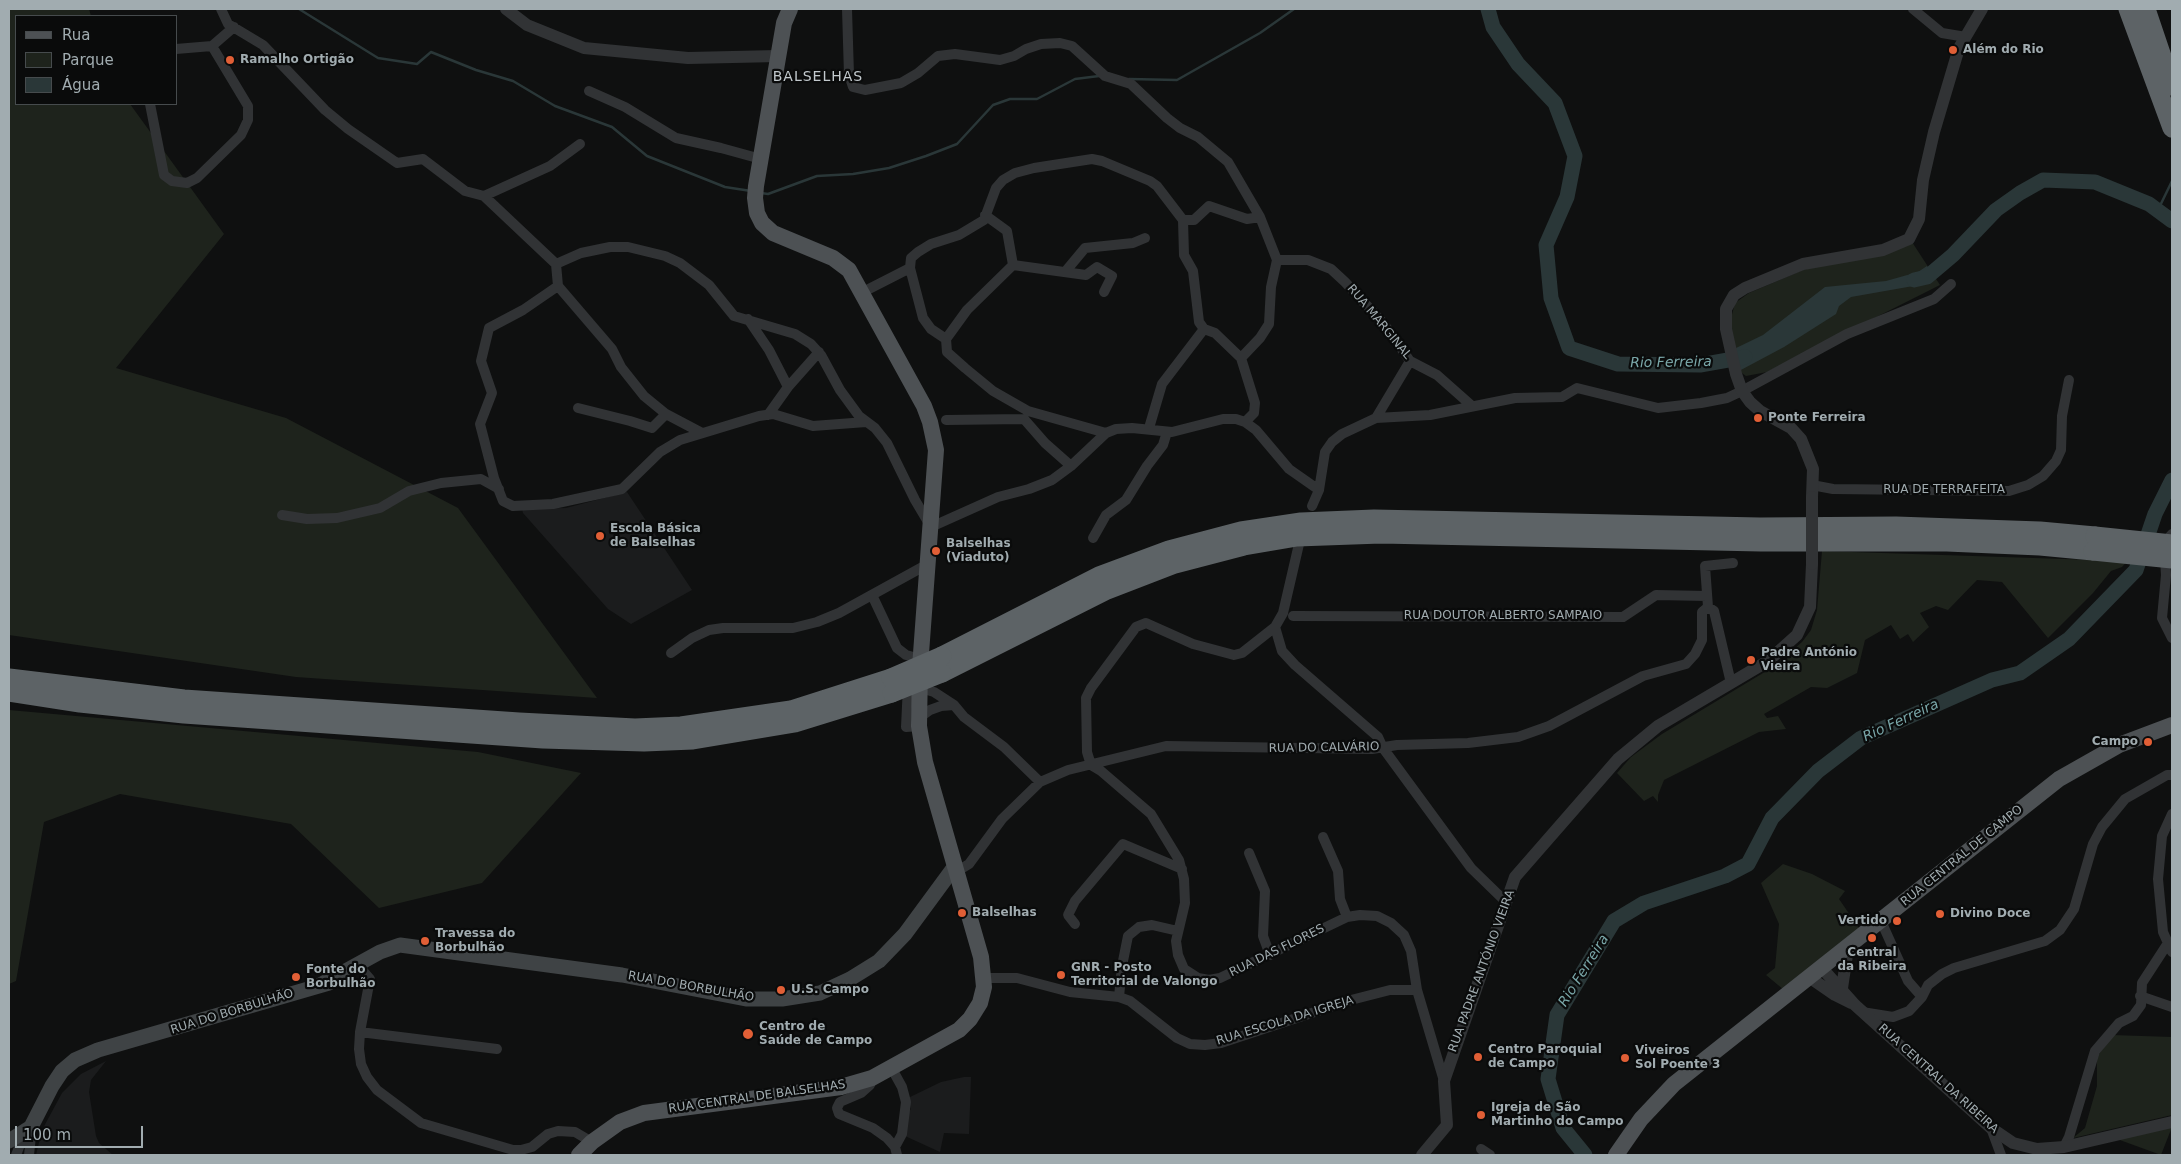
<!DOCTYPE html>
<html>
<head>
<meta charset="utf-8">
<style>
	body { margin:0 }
	#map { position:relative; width:2181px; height:1164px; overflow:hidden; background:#0f1010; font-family:"DejaVu Sans",sans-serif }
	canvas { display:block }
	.frame { position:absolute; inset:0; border:10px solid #a1acb0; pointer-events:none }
	.legend { position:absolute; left:15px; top:15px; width:162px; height:90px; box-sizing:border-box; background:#0a0b0b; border:1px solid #464b4d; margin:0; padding:6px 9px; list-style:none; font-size:15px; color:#a1acb0 }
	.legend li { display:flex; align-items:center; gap:10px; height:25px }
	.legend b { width:25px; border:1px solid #464b4d }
	.scale { position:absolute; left:15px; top:1126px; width:128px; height:22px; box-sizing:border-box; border:2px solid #a1acb0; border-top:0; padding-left:6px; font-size:15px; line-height:18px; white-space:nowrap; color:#a1acb0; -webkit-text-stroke:4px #0a0b0b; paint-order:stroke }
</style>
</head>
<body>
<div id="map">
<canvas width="2181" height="1164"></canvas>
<div class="frame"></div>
<ul class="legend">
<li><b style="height:6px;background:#4d5154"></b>Rua</li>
<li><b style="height:14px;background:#1e231c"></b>Parque</li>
<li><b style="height:14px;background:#2a3738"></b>Água</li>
</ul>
<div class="scale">100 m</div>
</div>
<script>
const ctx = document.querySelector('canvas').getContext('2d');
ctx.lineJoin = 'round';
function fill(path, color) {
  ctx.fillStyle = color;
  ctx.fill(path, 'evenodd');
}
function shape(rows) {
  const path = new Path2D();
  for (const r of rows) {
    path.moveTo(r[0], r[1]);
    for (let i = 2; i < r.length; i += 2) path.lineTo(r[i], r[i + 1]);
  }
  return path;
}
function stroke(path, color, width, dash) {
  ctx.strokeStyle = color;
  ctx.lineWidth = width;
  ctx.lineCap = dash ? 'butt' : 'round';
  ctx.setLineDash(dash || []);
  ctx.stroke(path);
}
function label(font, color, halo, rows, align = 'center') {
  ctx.font = font + ' "DejaVu Sans",sans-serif';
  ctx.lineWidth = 4.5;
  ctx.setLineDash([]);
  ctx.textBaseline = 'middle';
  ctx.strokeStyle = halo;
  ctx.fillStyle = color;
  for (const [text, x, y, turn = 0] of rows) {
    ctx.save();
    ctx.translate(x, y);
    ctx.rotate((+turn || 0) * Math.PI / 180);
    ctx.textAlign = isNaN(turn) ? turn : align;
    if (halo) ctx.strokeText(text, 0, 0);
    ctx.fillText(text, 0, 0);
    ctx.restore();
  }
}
fill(shape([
	[627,492,692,590,631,624,608,609,523,513,522,509,566,508],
	[106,1061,91,1080,89,1092,96,1136,99,1143,113,1155,36,1155,42,1130,62,1093,81,1074],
	[964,1077,971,1077,969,1134,944,1133,940,1152,905,1136,907,1114,911,1109,908,1098,941,1082]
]), '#1b1c1d');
fill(shape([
	[9,9,89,9,91,16,16,16,16,104,130,104,224,234,116,368,286,418,458,508,597,698,296,677,9,635],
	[1912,242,1940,285,1767,372,1746,376,1739,371,1729,326,1735,303,1749,293,1803,270],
	[1822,551,2094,560,2131,557,2122,567,2111,571,2093,593,2048,638,2002,582,1977,580,1948,610,1936,606,1920,613,1929,627,1913,642,1908,634,1900,639,1891,625,1865,640,1857,673,1827,688,1811,687,1764,714,1767,718,1778,716,1786,729,1759,732,1664,780,1658,795,1658,802,1653,796,1644,801,1617,773,1631,757,1662,734,1773,667,1802,642,1811,630,1817,610],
	[9,710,478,752,581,773,482,883,379,908,291,824,120,794,44,822,16,981,9,984],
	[1783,864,1812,874,1845,891,1839,899,1859,928,1784,990,1766,975,1775,968,1779,924,1761,883],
	[2112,1035,2172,1037,2172,1115,2073,1138,2085,1128,2097,1086,2097,1057],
	[2172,1127,2161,1155,2117,1139]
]), '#1e231c');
fill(shape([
	[1927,266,1935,279,1919,285,1851,297,1839,306,1836,314,1784,347,1739,371,1734,349,1763,335,1825,287,1886,281,1918,272]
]), '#2a3738');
stroke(shape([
	[299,9,378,58,417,64,431,52,476,70,513,81,555,106,612,127,647,156,725,187,751,191],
	[1129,79,1177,80,1260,33,1294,9],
	[761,193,768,194,817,176,853,174,889,168,926,156,957,144,993,105,1010,99,1037,99,1075,79,1099,76],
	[2157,212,2172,181]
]), '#2a3738', 2.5);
stroke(shape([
	[1488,9,1493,27,1518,64,1555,103,1575,156,1567,197,1546,245,1551,298,1569,348,1618,364,1700,365,1745,357],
	[1914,280,1927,277,1953,255,1996,210,2020,193,2043,180,2095,182,2149,204,2172,221],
	[1585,1155,1563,1128,1548,1079,1557,1015,1614,921,1644,903,1725,876,1748,864,1772,818,1818,771,1861,738,1992,680,2020,673,2069,639,2136,570,2155,514,2172,480]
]), '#2a3738', 15);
stroke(shape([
	[221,9,228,24,263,45,325,110,348,129,397,163,423,159,465,191,484,196,556,264],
	[847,9,849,75,853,87,865,90,901,83,918,73,938,56,955,54,1000,60,1014,56,1026,49,1041,44,1060,43,1072,46,1105,76,1131,84,1167,118,1180,128,1198,137,1228,162,1260,217,1277,260,1271,287,1269,324,1260,338,1241,358,1255,403,1254,413,1245,422],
	[1913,9,1942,33,1966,37],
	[176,49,212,46,234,27],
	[589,91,625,107,676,138,721,148,761,159],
	[150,104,164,175,172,181,187,183,197,178,241,135,248,120,248,106,212,46],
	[484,196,550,166,580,144],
	[985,215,1007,231,1013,265],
	[1183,220,1194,220,1209,206,1247,219,1260,217],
	[1277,260,1308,260,1331,269,1345,282,1384,324,1410,361,1437,375,1472,406],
	[556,264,581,253,610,247,628,247,665,256,680,263,709,285,734,316,795,334,811,344,821,355,840,390,859,416,875,428,887,443,915,500,931,527,998,497,1029,489,1052,480,1071,466,1106,433,1116,429,1132,428,1172,432,1223,419,1236,419,1245,422,1256,430,1289,469,1319,490],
	[556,264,558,286,612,349,621,367,644,396,666,414,702,433],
	[910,268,911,258,918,252,931,244,959,235,984,220,996,188,1003,180,1015,173,1034,168,1092,159,1102,161,1150,181,1157,186,1183,220],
	[1065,272,1085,248,1133,243,1145,238],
	[558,286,523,310,489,328,481,361,492,393,480,424,494,478,503,501,513,506,553,504,622,489,660,452,680,440,759,416,773,414,813,426,866,422],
	[861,293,910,268,923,318,931,329,946,339,947,352,965,368,993,391,1028,411,1106,433],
	[748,319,769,350,788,387],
	[1204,329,1215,333,1241,358],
	[946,339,967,310,1013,265,1086,275,1097,267,1112,276,1104,292],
	[578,408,630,421,652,428,666,414],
	[768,415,788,387,819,352],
	[1376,418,1410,361],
	[946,420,1024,419,1045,443,1071,466],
	[1149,428,1162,384,1204,329,1199,322,1193,271,1184,255,1183,220],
	[1812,485,1833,489,2009,491,2028,485,2043,476,2056,461,2061,450,2062,416,2069,380],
	[1312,506,1319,490,1325,452,1332,442,1342,434,1376,418,1430,415,1515,398,1562,397,1577,388,1658,408,1701,403,1727,398,1742,391,1847,334,1934,299,1951,284],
	[282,515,307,519,337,518,380,508,409,491,441,483,481,479,499,489],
	[2172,534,2164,543,2166,575,2162,618,2172,638],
	[1093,538,1106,515,1126,500,1147,466,1163,445,1167,432],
	[872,595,897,648,906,655,921,659],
	[1293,616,1623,617,1656,595,1707,596],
	[1275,627,1282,651,1295,665,1378,737,1383,748,1471,868,1507,903],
	[671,653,692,638,709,630,723,628,793,628,817,622,839,613,928,564],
	[1731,683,1714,611,1708,607,1705,566,1733,563],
	[908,685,906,727,919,726],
	[919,692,927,690,934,692,954,705,964,717,1004,747,1040,782],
	[919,718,930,710,941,706,954,705],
	[1091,765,1101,771,1151,814,1179,860,1184,879,1185,903,1176,941,1178,955,1184,969,1198,978,1209,980,1220,978,1347,917,1360,915,1377,916,1391,923,1404,935,1411,951,1417,990,1444,1081],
	[1091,765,1087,752,1086,698,1091,688,1136,627,1146,623,1193,644,1234,655,1242,653,1275,627,1283,613,1299,544],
	[2172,814,2162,836,2158,879,2163,932,2172,952],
	[1323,837,1338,871,1340,899,1347,917],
	[1249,853,1265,891,1263,936,1270,955],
	[956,872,969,864,1002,819,1040,782,1068,770,1166,746,1372,749,1397,745,1468,743,1518,737,1549,726,1643,676,1686,664,1695,654,1702,640,1702,612,1708,607],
	[1881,921,1908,981,1922,997],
	[1075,924,1068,915,1075,901,1123,844,1182,869],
	[357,964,370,979,360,1032,359,1049,361,1064,367,1077,377,1090,421,1123,513,1150,521,1150,532,1147,548,1134,558,1131,575,1132,592,1142],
	[984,978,1017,978,1070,992,1119,997,1130,1001,1177,1038,1190,1044,1205,1045,1221,1043,1351,1000,1390,990,1417,990],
	[2140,996,2172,1007],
	[1119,997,1122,966,1128,936,1139,927,1152,925,1178,931],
	[1862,1012,1893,1017,1909,1011,1922,997,1928,985,1942,974,1954,968,2045,941,2060,930,2074,909,2093,844,2102,827,2125,799,2167,775,2172,775],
	[360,1032,497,1049],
	[891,1067,902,1087,906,1102,902,1134,895,1147],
	[872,1078,870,1085,861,1093,840,1102,837,1108,839,1114,873,1128,887,1138,895,1147,897,1155],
	[1991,1128,2001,1155],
	[2064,1147,2069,1137,2095,1051,2119,1023,2133,1016,2141,1005,2142,983,2168,943],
	[1481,1149,1490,1155],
	[16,1155,25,1132],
	[29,1155,31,1136]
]), '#313335', 10);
stroke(shape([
	[506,9,527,25,584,48,688,58,778,56],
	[1812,497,1813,469,1801,439,1791,428,1760,411,1750,402,1742,391,1736,374,1726,329,1726,309,1734,295,1745,288,1803,264,1883,250,1909,239,1919,219,1923,180,1934,132,1959,48,1982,9],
	[1821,967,1855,1005,1991,1128,2013,1143,2037,1149,2064,1147,2172,1122],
	[1809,977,1835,995,1851,1003],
	[1842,988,1848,948],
	[1422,1155,1447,1125,1444,1081,1515,877,1618,759,1658,726,1768,661,1797,635,1810,607,1812,564]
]), '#313335', 12);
stroke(shape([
	[320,985,380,952,400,945,622,975,746,999,782,999,820,993,850,979,879,961,905,934,955,866],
	[9,1141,31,1127,52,1086,62,1071,75,1060,98,1050,329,983]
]), '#3f4345', 15);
stroke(shape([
	[579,1155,592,1142,620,1122,644,1113,841,1087,872,1078,959,1030,970,1019,980,1003,984,987,981,957,925,762,919,726,920,667,936,450,930,422,924,406,849,270,833,258,773,233,762,223,757,213,755,198,756,186,784,23,790,9],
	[1616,1155,1641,1119,1674,1084,2059,779,2119,745,2172,725]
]), '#4d5154', 16);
stroke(shape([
	[2128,9,2172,128],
	[2146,9,2172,86],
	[942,656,1099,576,1169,550,1241,531,1301,522,1374,519,1760,527,1896,526,2040,531,2095,536],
	[942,673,1105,591,1175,564,1244,546,1297,537,1381,534,1761,542,1947,542,2040,546,2093,551],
	[9,678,184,699,519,722,635,728,681,726,791,710,891,678],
	[9,692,80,703,184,714,543,739,644,742,693,740,795,723,892,693]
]), '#5d6366', 19);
stroke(shape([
	[1812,564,1812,497]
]), '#313335', 12);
stroke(shape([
	[2095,536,2172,544],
	[2093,551,2172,559],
	[891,678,942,656],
	[892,693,942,673]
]), '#5d6366', 19);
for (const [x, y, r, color] of [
	[1953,50,5,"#e15f36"],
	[230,60,5,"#e15f36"],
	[1758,418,5,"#e15f36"],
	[600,536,5,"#e15f36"],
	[936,551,5,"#e15f36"],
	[1751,660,5,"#e15f36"],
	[2148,742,5,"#e15f36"],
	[962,913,5,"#e15f36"],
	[1940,914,5,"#e15f36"],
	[1897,921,5,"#e15f36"],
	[1872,938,5,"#e15f36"],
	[425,941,5,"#e15f36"],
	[1061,975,5,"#e15f36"],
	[296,977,5,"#e15f36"],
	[781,990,5,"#e15f36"],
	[748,1034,6,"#e15f36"],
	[1478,1057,5,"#e15f36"],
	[1625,1058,5,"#e15f36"],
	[1481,1115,5,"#e15f36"]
]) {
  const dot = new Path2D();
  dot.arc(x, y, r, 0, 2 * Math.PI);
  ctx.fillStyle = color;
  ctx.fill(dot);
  stroke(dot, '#0a0b0b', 2);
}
label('bold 12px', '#a1acb0', '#0a0b0b', [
	["Além do Rio",1963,50],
	["Ramalho Ortigão",240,60],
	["Ponte Ferreira",1768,418],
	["Escola Básica",610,529],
	["de Balselhas",610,543],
	["Balselhas",946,544],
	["(Viaduto)",946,558],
	["Padre António",1761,653],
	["Vieira",1761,667],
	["Campo",2138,742,"right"],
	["Balselhas",972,913],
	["Divino Doce",1950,914],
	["Vertido",1887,921,"right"],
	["Travessa do",435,934],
	["Borbulhão",435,948],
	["Central",1872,953,"center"],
	["da Ribeira",1872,967,"center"],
	["GNR - Posto",1071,968],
	["Territorial de Valongo",1071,982],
	["Fonte do",306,970],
	["Borbulhão",306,984],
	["U.S. Campo",791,990],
	["Centro de",759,1027],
	["Saúde de Campo",759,1041],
	["Centro Paroquial",1488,1050],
	["de Campo",1488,1064],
	["Viveiros",1635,1051],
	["Sol Poente 3",1635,1065],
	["Igreja de São",1491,1108],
	["Martinho do Campo",1491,1122]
], 'left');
label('12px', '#a1acb0', '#0a0b0b', [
	["RUA MARGINAL",1379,322,50],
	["RUA DE TERRAFEITA",1944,490],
	["RUA DOUTOR ALBERTO SAMPAIO",1503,616],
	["RUA DO CALVÁRIO",1324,748,-1],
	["RUA CENTRAL DE CAMPO",1962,856,-39],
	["RUA DAS FLORES",1277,951,-26],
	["RUA PADRE ANTÓNIO VIEIRA",1482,971,-70],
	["RUA DO BORBULHÃO",691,987,10],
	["RUA DO BORBULHÃO",232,1012,-17],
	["RUA ESCOLA DA IGREJA",1285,1021,-17],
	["RUA CENTRAL DA RIBEIRA",1938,1079,42],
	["RUA CENTRAL DE BALSELHAS",757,1097,-8]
]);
ctx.letterSpacing = '1px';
label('14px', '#c2c9cd', '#0a0b0b', [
	["BALSELHAS",818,77]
]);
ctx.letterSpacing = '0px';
label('italic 14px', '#7aa7a9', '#0a0b0b', [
	["Rio Ferreira",1671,363,-1],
	["Rio Ferreira",1901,721,-25],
	["Rio Ferreira",1584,971,-58]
]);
</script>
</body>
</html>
